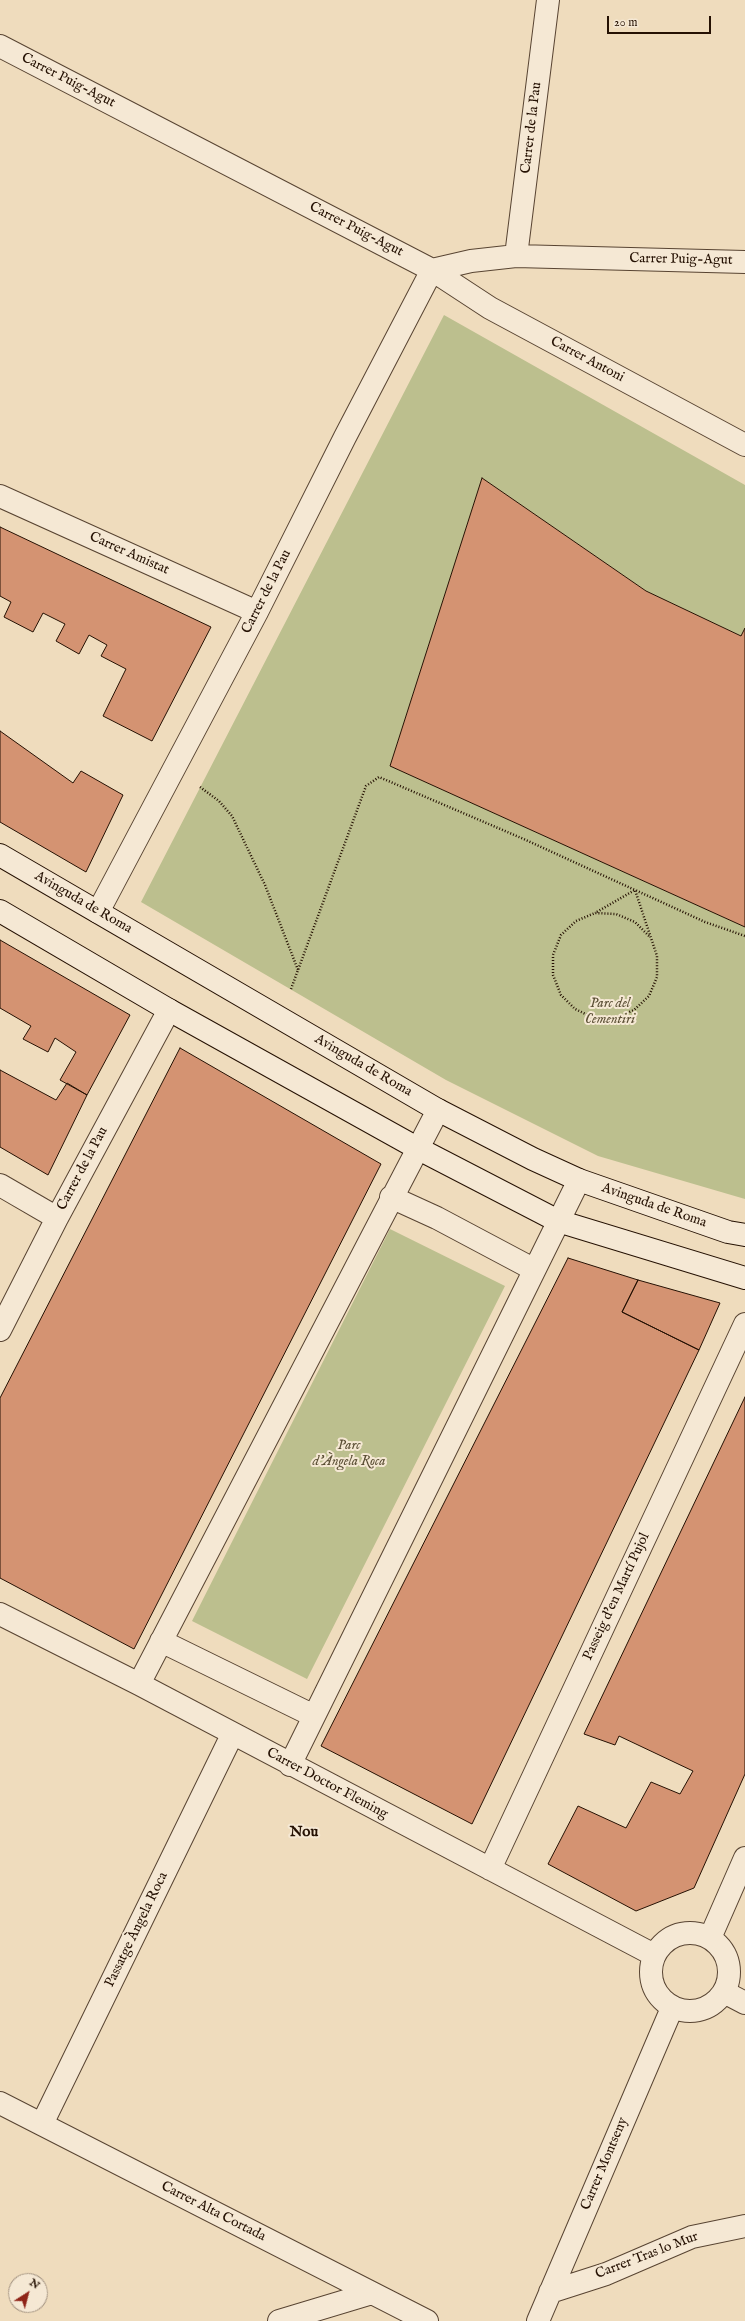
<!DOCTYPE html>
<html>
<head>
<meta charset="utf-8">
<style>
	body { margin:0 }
	#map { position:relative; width:745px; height:2321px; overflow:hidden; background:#efdcbd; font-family:"IM FELL English",serif }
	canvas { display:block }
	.north { position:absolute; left:8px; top:2273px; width:40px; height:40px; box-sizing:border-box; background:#f5e8d4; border:1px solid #a29280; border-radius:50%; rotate:36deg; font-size:11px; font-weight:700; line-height:16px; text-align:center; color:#251103 }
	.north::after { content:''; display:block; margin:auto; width:14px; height:18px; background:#8f2418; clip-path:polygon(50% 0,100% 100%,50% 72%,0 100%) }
	.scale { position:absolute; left:607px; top:16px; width:104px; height:18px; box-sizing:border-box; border:2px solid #251103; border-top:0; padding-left:5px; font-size:12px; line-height:14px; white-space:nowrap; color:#251103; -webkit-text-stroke:3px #f5e8d4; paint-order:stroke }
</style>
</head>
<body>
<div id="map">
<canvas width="745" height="2321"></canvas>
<div class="north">N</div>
<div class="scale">20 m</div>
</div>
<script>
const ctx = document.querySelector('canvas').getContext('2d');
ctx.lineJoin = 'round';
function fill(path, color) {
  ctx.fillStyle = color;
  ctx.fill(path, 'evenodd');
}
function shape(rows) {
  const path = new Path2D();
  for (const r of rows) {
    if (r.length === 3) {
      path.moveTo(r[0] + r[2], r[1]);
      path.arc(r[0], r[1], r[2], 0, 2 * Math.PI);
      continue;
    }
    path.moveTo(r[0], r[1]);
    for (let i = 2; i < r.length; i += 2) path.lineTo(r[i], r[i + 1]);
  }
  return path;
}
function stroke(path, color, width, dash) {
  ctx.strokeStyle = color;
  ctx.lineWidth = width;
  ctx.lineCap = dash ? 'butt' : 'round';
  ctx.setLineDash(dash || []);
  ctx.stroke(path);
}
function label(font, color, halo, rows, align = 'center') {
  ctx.font = font + ' "IM FELL English",serif';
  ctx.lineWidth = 4;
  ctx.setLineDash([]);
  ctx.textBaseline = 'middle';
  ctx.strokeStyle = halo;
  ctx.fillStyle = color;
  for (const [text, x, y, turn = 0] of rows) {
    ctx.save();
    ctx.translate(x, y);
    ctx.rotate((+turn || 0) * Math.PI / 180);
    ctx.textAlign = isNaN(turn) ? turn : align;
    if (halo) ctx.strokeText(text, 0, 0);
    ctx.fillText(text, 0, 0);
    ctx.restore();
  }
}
fill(shape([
	[444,315,745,485,745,628,741,636,646,591,482,478,390,766,745,927,745,1199,598,1156,446,1080,141,902],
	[390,1229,505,1286,307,1679,192,1621]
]), '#bcbf8e');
const building = shape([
	[482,478,646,591,741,636,745,628,745,927,390,766,482,478],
	[0,527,211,627,152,741,103,716,126,669,101,656,107,645,89,635,79,654,56,641,65,624,43,613,33,632,4,617,11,602,0,596,0,527],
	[0,731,73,783,81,771,123,795,86,872,0,822,0,731],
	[0,940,130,1015,87,1095,60,1080,76,1052,55,1038,48,1052,23,1039,31,1026,0,1008,0,940],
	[180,1048,381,1164,134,1649,0,1578,0,1398,180,1048],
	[0,1070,56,1100,67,1083,87,1095,48,1175,0,1147,0,1070],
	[568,1258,638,1280,622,1312,699,1350,472,1824,321,1746,568,1258],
	[638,1280,720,1303,699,1350,622,1312,638,1280],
	[745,1397,745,1774,694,1888,636,1911,548,1864,578,1806,626,1828,651,1782,680,1794,693,1771,619,1736,615,1745,584,1734,745,1397]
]);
fill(building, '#d49372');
stroke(building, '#251103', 1);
const street = shape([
	[0,46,432,270,471,261,516,256,745,262],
	[516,256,548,0],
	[0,496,257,612],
	[98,912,257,612,345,437,432,270,490,308,745,445],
	[0,1185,57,1218],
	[391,1197,437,1218,533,1269],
	[0,1330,57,1218,169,1010],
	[0,1614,139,1684,654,1955],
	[161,1641,314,1716],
	[139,1684,438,1110],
	[290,1765,579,1180],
	[490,1869,745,1324],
	[690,1972,39],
	[710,1938,745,1858],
	[724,1992,745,2003],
	[0,2103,427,2321],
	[42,2124,232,1735],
	[550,2292,606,2274,692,2237,745,2226],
	[279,2321,372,2293],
	[538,2321,672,2008]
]);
const secondary = shape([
	[0,855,438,1110,533,1159,579,1180,728,1232,745,1235],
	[0,911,169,1010,417,1148,558,1221,745,1278]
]);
stroke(street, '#584432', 24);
stroke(secondary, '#251103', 24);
stroke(shape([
	[200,787,219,801,232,816,265,885,298,970],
	[649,936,635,922,616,914,595,913,576,921,561,935,553,955,553,975,561,995,575,1009,594,1018,615,1018,634,1010,649,996,657,977,657,956,635,890,705,922,745,936],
	[291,989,366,786,379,777,526,840,635,890,595,913]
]), '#251103', 2.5, [1, 2]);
stroke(street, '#f5e8d4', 22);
stroke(secondary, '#f5e8d4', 22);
label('14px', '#251103', '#f5e8d4', [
	["Carrer Puig-Agut",68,81,27],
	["Carrer de la Pau",532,128,-83],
	["Carrer Puig-Agut",356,230,27],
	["Carrer Puig-Agut",681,260,1],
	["Carrer Antoni",587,360,28],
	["Carrer Amistat",129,554,24],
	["Carrer de la Pau",267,592,-63],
	["Avinguda de Roma",83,903,30],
	["Avinguda de Roma",363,1066,30],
	["Carrer de la Pau",83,1169,-62],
	["Avinguda de Roma",654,1206,19],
	["Passeig d'en Martí Pujol",617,1597,-65],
	["Carrer Doctor Fleming",327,1784,28],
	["Passatge Àngela Roca",137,1930,-64],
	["Carrer Montseny",605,2164,-67],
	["Carrer Alta Cortada",213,2212,27],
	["Carrer Tras lo Mur",647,2256,-21]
]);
label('italic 14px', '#5a4e34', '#f5e8d4', [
	["Parc del",610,1004],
	["Cementiri",610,1020],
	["Parc",349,1446],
	["d'Àngela Roca",349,1462]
]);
label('bold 15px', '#251103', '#f5e8d4', [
	["Nou",304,1833]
]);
</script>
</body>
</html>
